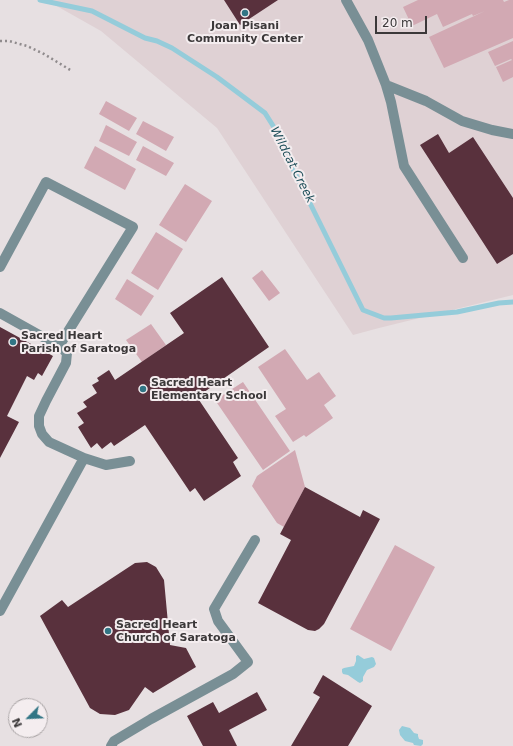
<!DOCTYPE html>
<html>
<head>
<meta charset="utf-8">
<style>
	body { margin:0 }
	#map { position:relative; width:513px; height:746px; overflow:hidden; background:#e7e0e2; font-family:"DejaVu Sans",sans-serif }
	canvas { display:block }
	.north { position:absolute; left:8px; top:698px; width:40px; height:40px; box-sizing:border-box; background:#f4edef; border:1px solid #aaa5a6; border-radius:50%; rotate:246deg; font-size:11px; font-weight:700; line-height:16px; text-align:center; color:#3b3839 }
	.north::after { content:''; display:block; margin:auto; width:14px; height:18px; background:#317585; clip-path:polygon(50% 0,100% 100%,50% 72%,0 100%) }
	.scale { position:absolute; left:375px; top:16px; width:52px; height:18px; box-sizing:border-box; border:2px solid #3b3839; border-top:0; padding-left:5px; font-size:12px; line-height:14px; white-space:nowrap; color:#3b3839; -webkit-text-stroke:3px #f4edef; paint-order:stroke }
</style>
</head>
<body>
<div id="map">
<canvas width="513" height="746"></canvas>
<div class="north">N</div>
<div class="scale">20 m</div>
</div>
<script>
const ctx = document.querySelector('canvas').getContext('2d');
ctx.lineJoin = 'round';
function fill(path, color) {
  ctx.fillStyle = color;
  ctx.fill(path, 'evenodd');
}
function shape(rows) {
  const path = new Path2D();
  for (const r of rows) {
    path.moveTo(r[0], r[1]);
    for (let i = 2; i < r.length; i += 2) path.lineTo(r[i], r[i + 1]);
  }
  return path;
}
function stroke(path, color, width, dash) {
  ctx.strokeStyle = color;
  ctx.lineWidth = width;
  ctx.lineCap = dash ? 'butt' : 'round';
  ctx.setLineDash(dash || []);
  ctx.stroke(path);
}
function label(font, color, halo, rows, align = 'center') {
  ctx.font = font + ' "DejaVu Sans",sans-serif';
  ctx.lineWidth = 4;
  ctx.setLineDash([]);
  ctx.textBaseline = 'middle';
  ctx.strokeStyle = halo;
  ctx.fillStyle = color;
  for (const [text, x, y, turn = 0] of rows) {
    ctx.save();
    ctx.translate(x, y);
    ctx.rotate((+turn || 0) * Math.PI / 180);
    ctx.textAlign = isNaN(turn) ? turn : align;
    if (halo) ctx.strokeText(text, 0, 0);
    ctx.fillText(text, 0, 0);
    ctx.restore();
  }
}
fill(shape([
	[46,0,513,0,513,295,379,328,353,335,217,128,101,31]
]), '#dfd1d4');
fill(shape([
	[418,0,503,0,504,2,509,0,513,0,513,38,444,68,429,37,485,11,473,16,472,14,443,27,437,14,412,26,403,7],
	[513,41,513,77,503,82,496,67,512,60,511,59,495,66,488,52],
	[106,101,137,118,129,131,99,114],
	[143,121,174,137,166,151,136,134],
	[106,125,137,142,129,156,99,141],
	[95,146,136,169,125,190,84,168],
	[143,146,174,163,166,176,136,160],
	[185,184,212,201,186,242,159,225],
	[156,232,183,249,158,290,131,273],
	[262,270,280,293,269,301,252,278],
	[127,279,154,296,141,316,115,299],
	[151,324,166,345,142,362,126,340],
	[285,349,307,380,319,372,336,396,324,405,333,418,306,437,304,435,293,442,275,416,286,409,258,367],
	[243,382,290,451,263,470,215,400],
	[295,450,305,487,284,527,277,523,252,486,257,476],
	[395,545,435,567,391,651,350,629]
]), '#d2a9b3');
fill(shape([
	[358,655,364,659,372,657,374,658,376,664,374,667,367,670,363,677,363,681,360,683,358,682,348,675,343,674,342,672,342,669,344,668,354,666,356,661,356,656],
	[402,726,410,728,414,733,418,734,418,736,419,739,423,740,423,744,421,746,414,745,413,743,405,741,400,735,399,730]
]), '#95ccda');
stroke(shape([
	[40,0,92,11,145,38,157,41,172,48,217,77,265,113,282,140,292,167,363,310,384,318,391,318,457,312,499,303,513,302]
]), '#95ccda', 5);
fill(shape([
	[224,0,278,0,240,25],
	[438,134,449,153,473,137,513,198,513,254,497,264,420,145],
	[222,277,269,347,197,397,238,458,233,462,241,476,204,501,195,488,190,492,145,425,114,446,111,442,102,449,97,443,91,448,78,427,84,423,77,413,87,407,83,402,97,393,92,385,99,381,97,378,109,370,115,380,184,333,170,313],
	[0,327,53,356,42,376,38,373,34,380,27,376,7,416,19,422,0,458],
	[305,487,360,517,363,510,380,519,324,624,319,629,315,631,308,630,258,603,291,540,280,534],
	[147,562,156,567,164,580,170,645,186,648,196,667,153,693,145,687,129,710,115,715,100,714,90,708,40,616,62,600,68,607,135,563],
	[323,675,372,706,348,746,291,746,320,697,313,693],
	[257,692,267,710,229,730,237,746,203,746,187,716,213,702,219,713]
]), '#59313d');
stroke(shape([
	[0,41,9,41,27,46,44,54,72,71]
]), '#908b8d', 2.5, [2, 3]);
stroke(shape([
	[346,0,368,40,386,85,391,102,404,166,463,258],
	[386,85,426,101,462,121,492,130,513,134],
	[0,267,46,182,133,227,59,346],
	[0,313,59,346,67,353,66,363,46,401,39,416,39,426,42,434,49,442,84,458],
	[0,611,84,458,106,465,130,461],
	[111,746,114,741,151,719,233,674,248,662,218,621,214,609,255,540]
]), '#798f95', 10);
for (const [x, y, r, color] of [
	[245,13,4,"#317585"],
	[13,342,4,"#317585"],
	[143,389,4,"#317585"],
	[108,631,4,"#317585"]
]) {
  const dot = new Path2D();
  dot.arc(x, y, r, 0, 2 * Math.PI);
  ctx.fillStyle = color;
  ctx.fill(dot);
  stroke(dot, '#f4edef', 1.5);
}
label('bold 11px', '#3b3839', '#f4edef', [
	["Joan Pisani",245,26,"center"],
	["Community Center",245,39,"center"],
	["Sacred Heart",21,336],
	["Parish of Saratoga",21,349],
	["Sacred Heart",151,383],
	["Elementary School",151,396],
	["Sacred Heart",116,625],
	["Church of Saratoga",116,638]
], 'left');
label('italic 12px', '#1e4e59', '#f4edef', [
	["Wildcat Creek",292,165,63]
]);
</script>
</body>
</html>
